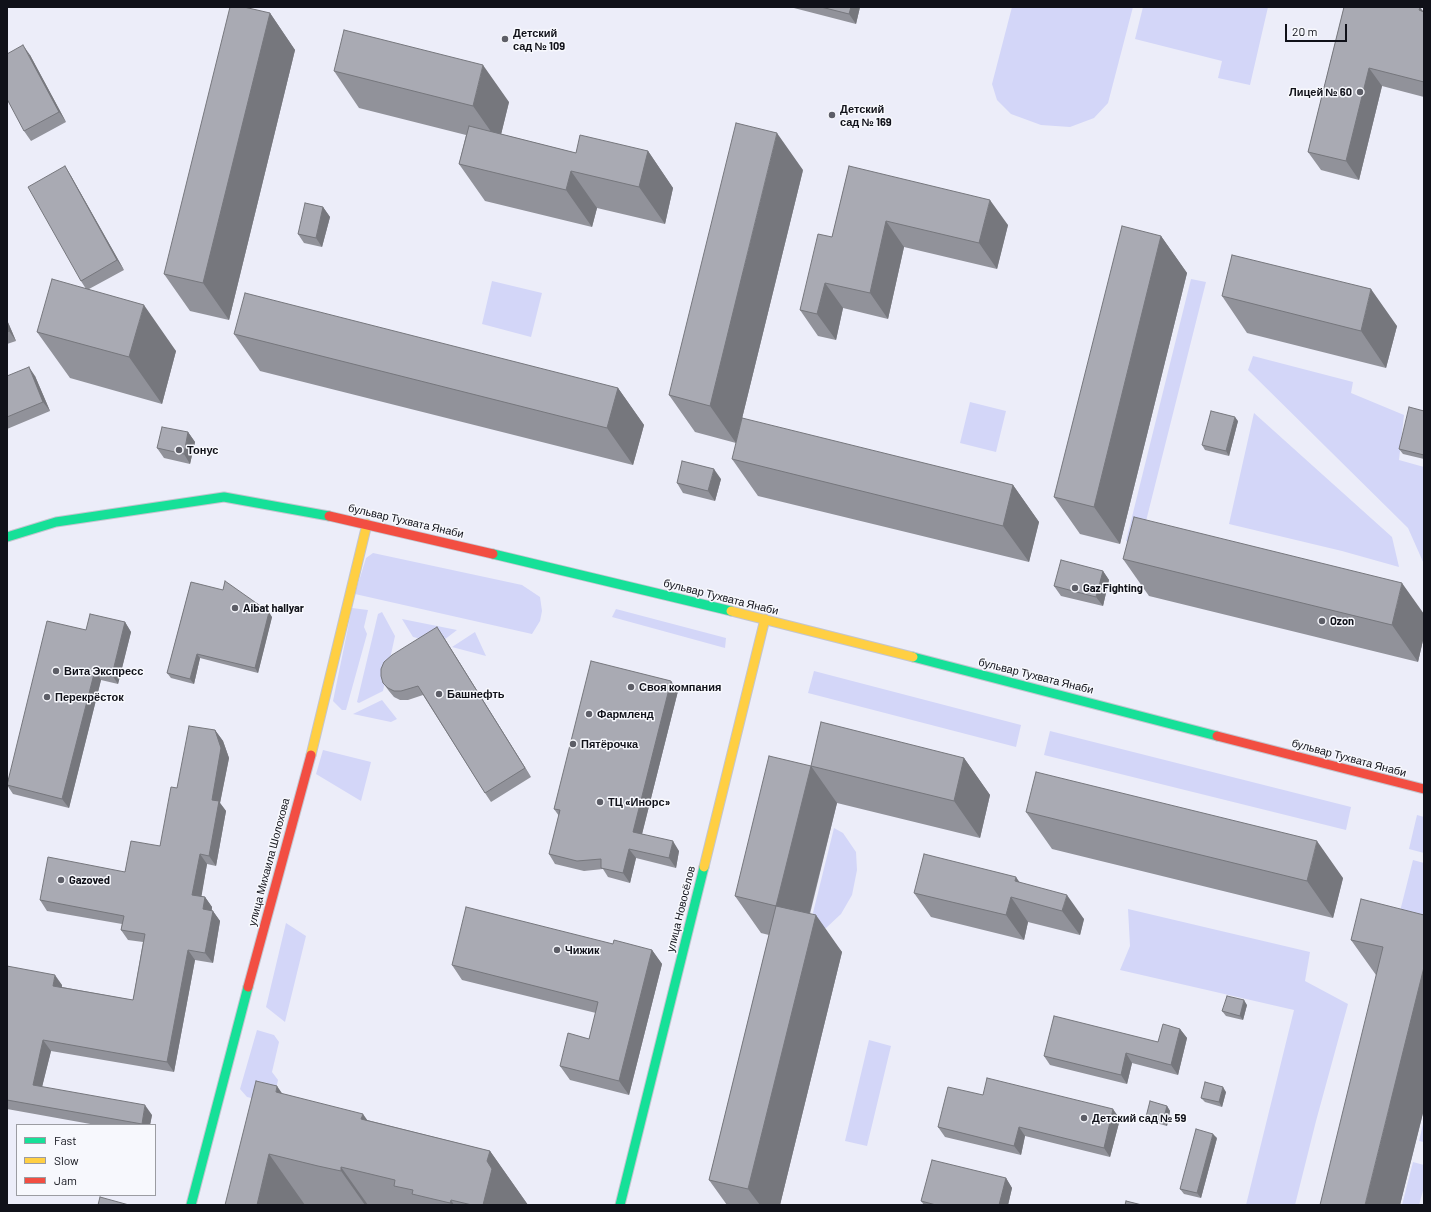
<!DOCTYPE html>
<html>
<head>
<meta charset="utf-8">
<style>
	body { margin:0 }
	#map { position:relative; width:1431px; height:1212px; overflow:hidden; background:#ecedf9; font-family:Barlow,sans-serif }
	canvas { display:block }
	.frame { position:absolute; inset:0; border:8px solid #101119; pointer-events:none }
	.legend { position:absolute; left:16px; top:1124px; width:140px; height:72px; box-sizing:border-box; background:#f7f8fd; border:1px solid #9b9ca2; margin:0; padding:5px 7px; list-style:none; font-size:12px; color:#101119 }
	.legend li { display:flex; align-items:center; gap:8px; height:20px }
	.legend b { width:20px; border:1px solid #9b9ca2 }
	.scale { position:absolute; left:1285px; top:24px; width:62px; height:18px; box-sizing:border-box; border:2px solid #101119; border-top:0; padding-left:5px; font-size:12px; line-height:14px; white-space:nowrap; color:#101119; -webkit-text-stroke:3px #f7f8fd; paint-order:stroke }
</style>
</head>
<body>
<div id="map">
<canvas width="1431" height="1212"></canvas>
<div class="frame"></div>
<ul class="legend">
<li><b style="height:5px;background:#16e098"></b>Fast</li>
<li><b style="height:5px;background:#ffcf43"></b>Slow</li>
<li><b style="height:5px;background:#f24e42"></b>Jam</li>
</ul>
<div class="scale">20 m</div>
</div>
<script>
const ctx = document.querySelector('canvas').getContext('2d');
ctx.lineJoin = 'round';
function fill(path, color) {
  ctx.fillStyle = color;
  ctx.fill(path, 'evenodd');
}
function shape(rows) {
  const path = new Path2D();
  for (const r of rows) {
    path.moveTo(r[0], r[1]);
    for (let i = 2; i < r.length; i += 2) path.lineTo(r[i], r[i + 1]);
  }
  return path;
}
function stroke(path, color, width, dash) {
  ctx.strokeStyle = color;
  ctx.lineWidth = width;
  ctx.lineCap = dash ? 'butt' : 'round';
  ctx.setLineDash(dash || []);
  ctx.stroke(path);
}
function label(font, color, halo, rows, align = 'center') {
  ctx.font = font + ' Barlow,sans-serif';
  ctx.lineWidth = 3;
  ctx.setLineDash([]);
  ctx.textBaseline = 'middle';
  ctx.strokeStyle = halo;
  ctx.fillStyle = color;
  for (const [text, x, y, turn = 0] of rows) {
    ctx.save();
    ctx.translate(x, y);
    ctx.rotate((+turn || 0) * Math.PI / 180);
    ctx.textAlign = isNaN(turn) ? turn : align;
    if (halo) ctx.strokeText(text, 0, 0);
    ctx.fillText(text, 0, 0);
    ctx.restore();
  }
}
fill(shape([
	[1012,7,1133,7,1108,103,1094,118,1070,127,1041,125,1011,114,997,100,992,84],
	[1143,7,1268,7,1250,85,1218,78,1222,61,1135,39],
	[1191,279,1206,282,1140,545,1126,541],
	[492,281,542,293,531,337,482,324],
	[1253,356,1353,382,1351,393,1404,415,1399,460,1424,467,1424,564,1408,528,1248,370],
	[970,402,1006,411,996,452,960,443],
	[1254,413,1392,537,1399,567,1342,551,1229,524],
	[373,553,522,585,540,597,542,611,540,621,532,634,355,594,366,558],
	[352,608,368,610,364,627,367,634,346,710,342,710,333,701],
	[616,609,726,638,725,648,612,617],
	[382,612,395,636,383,691,359,703,357,702,378,614],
	[402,619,457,630,440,643,413,637],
	[475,632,486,656,452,647],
	[814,671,1021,725,1016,747,808,693],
	[382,700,397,719,391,722,353,714],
	[1050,731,1351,807,1346,830,1044,755],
	[323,750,371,762,361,801,316,774],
	[1417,815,1424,817,1424,853,1409,849],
	[834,828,843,833,856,852,857,870,852,895,841,914,826,928,809,929],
	[1413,860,1424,863,1424,938,1395,931],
	[1128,909,1310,952,1305,981,1348,1004,1316,1121,1295,1205,1246,1205,1294,1010,1120,970,1130,946],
	[286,923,306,936,285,1022,266,1007],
	[257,1030,274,1035,279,1042,272,1072,278,1080,273,1103,247,1097,240,1089],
	[869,1040,891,1046,867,1146,845,1141],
	[1424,1120,1424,1142,1419,1141],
	[1413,1162,1424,1165,1424,1187,1419,1205,1402,1205]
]), '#d3d6f8');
const fast = shape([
	[7,537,56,522,224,497,329,516],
	[493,554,731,611],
	[913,657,1217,736],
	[191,1205,248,987],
	[620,1205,704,867]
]);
const slow = shape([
	[731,611,913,657],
	[311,755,367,524],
	[704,867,765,619]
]);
const jam = shape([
	[329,516,493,554],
	[1217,736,1424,789],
	[248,987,311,755]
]);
stroke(fast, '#c3c5cf', 11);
stroke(slow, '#c3c5cf', 11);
stroke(jam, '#c3c5cf', 11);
stroke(fast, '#16e098', 9);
stroke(slow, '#ffcf43', 9);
stroke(jam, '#f24e42', 9);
fill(shape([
	[790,7,860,7,856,24],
	[1344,7,1420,7,1423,11,1424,12,1424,97,1382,86,1359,180,1321,170,1308,152],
	[270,13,295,50,229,320,190,311,164,274],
	[30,55,66,122,31,141,24,131],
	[334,71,509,102,501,134,576,153,648,151,673,188,665,224,597,208,592,227,485,201,459,164,466,135,359,108],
	[65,166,71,176,124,270,89,289,176,351,162,404,70,378,37,332,86,289,81,281],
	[849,166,1008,225,997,269,904,247,888,319,843,308,836,340,818,336,800,310,832,237],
	[803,170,736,443,695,432,669,395],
	[323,207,330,217,322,247,304,243,298,234],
	[1161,236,1187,273,1120,544,1080,534,1054,497],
	[1222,296,1397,326,1386,368,1247,333],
	[7,320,16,341,7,344],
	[234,334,618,388,644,425,633,465,260,371],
	[7,376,35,376,50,411,7,429],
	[1424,411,1424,459,1403,454,1399,449],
	[1238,421,1229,456,1205,450,1202,445],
	[188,432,195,442,190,464,164,458,157,448],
	[732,459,1013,485,1039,522,1029,562,758,496],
	[721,479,715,501,683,493,677,483],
	[1123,559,1424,614,1424,636,1418,662,1149,596],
	[1103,571,1109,580,1103,606,1061,596,1054,586],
	[191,582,272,617,258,673,200,658,194,684,171,678,167,673],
	[125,622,131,632,118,684,101,680,69,808,13,794,7,785,7,783,86,630],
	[443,636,531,777,491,802,485,793,423,695,408,700,400,700,394,697,389,691,383,683],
	[671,681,678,691,642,834,679,851,676,868,636,858,630,883,608,877,603,869,584,871,555,864,549,854,559,816,554,809],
	[215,730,223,741,229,758,220,803,226,811,216,866,207,864,201,896,205,897,212,907,212,910,220,921,213,963,195,960,174,1072,51,1051,42,1087,152,1115,150,1125,96,1125,7,1109,7,966,62,985,62,987,133,1000,143,942,128,940,121,930,122,924,47,911,40,900,125,872,160,846,177,788],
	[964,758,990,795,980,838,837,803,810,914,842,952,780,1205,727,1205,709,1180,769,935,761,933,735,896,811,766],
	[1026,812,1343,878,1333,918,1052,849],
	[1019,882,1084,919,1080,935,1028,922,1024,940,931,917,914,893],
	[1424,915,1424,1109,1400,1205,1376,975,1351,940],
	[613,944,652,950,662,964,629,1095,570,1080,560,1066,589,1039,596,1013,462,980,452,965],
	[1247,1005,1243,1020,1226,1016,1222,1011],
	[1180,1029,1187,1038,1178,1075,1132,1063,1127,1084,1050,1065,1044,1056,1158,1042],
	[1226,1092,1222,1107,1205,1102,1201,1098],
	[282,1094,367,1120,490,1151,528,1205,225,1205],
	[983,1095,1120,1119,1110,1157,1025,1136,1021,1155,945,1137,938,1127],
	[1167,1106,1170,1111,1167,1126,1149,1121,1146,1117],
	[1217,1138,1201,1198,1184,1194,1180,1189],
	[1006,1178,1012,1188,1008,1205,924,1205,921,1201]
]), '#91929a');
fill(shape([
	[851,7,860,7,856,24,849,14],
	[1420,7,1424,13,1419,10],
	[270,13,295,50,229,320,203,283],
	[23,45,30,55,66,122,59,112],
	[483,65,509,102,499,143,473,106],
	[1369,68,1382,86,1359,180,1346,161],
	[777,133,803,170,736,443,710,406],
	[648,151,673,188,665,224,639,187],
	[65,166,71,176,124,270,117,260],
	[571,171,597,208,592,227,566,190],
	[990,200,1008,225,997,269,979,243],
	[323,207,330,217,322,247,316,238],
	[886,221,904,247,888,319,870,293],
	[1161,236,1187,273,1120,544,1094,507],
	[825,283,843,308,836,340,817,314],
	[1371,289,1397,326,1386,368,1361,331],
	[144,305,176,351,162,404,129,357],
	[7,320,16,341,9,331,7,326],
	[29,367,35,376,50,411,43,402],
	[618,388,644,425,633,465,607,428],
	[1235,417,1238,421,1229,456,1226,451],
	[188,432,195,442,190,464,184,454],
	[714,469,721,479,715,501,708,491],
	[1013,485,1039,522,1029,562,1003,526],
	[1103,571,1109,580,1103,606,1096,597],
	[1402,583,1424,614,1424,636,1418,662,1392,625],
	[269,612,272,617,258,673,255,668],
	[125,622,131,632,118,684,112,675],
	[437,627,443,636,531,777,525,768],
	[197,654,200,658,194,684,190,679],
	[95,670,101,680,69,808,62,799],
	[671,681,678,691,640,842,633,832],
	[215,730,223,741,229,758,220,803,226,811,216,866,209,856],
	[964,758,990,795,980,838,954,801],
	[811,766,837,803,802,943,776,906],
	[673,841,679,851,676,868,669,858],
	[1317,841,1343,878,1333,918,1307,881],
	[629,849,636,858,630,883,623,873],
	[200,854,207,864,200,905,192,895],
	[1016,877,1033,902,1015,881],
	[1067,895,1084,919,1080,935,1062,911],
	[205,897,212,907,210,919,203,909],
	[1011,897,1028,922,1024,940,1006,915],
	[213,911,220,921,213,963,205,953],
	[816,915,842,952,780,1205,760,1205,748,1189],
	[188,950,195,960,174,1072,167,1062],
	[652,950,662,964,629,1095,619,1081],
	[1424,967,1424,1109,1400,1205,1365,1205],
	[55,975,62,985,60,996,53,986],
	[1244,1000,1247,1005,1243,1020,1240,1016],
	[1180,1029,1187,1038,1178,1075,1171,1065],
	[43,1040,51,1051,40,1095,33,1085],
	[1126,1053,1132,1063,1127,1084,1121,1075],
	[277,1086,315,1141,276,1092],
	[1223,1087,1226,1092,1222,1107,1219,1102],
	[145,1105,152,1115,150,1125,142,1125,142,1124],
	[1167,1106,1170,1111,1167,1126,1163,1121],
	[1113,1109,1120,1119,1110,1157,1104,1148],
	[363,1114,401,1168,361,1119],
	[1019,1127,1025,1136,1021,1155,1014,1146],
	[1213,1134,1217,1138,1201,1198,1197,1193],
	[490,1151,528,1205,483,1205,487,1161],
	[269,1154,305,1205,257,1205],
	[341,1167,368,1205,365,1205,341,1171],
	[1006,1178,1012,1188,1008,1205,999,1205],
	[451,1200,454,1205,451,1205,450,1203]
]), '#76777d');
const building = shape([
	[230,7,244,7,270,13,203,283,164,274,230,7],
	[821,7,851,7,849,14,821,7],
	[1344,7,1420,7,1419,10,1424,12,1424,82,1369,68,1346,161,1308,152,1344,7],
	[344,30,483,65,473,106,334,71,344,30],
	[23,45,59,112,24,131,7,99,7,54,23,45],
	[736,123,777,133,710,406,669,395,736,123],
	[469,126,576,153,580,135,648,151,639,187,571,171,566,190,459,164,469,126],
	[65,166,117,260,81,281,28,187,65,166],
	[849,166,990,200,979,243,886,221,870,293,825,283,817,314,800,310,818,234,832,237,849,166],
	[305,203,323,207,316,238,298,234,305,203],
	[1122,226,1161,236,1094,507,1054,497,1122,226],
	[1232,255,1371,289,1361,331,1222,296,1232,255],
	[52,279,144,305,129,357,37,332,52,279],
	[245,293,618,388,607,428,234,334,245,293],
	[7,326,9,331,7,332,7,326],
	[29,367,43,402,7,417,7,376,29,367],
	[1409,407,1424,411,1424,455,1399,449,1409,407],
	[1211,411,1235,417,1226,451,1202,445,1211,411],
	[742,418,1013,485,1003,526,732,459,742,418],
	[162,427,188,432,184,454,157,448,162,427],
	[682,461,714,469,708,491,677,483,682,461],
	[1134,517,1402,583,1392,625,1123,559,1134,517],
	[1061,560,1103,571,1096,597,1054,586,1061,560],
	[225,581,269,612,255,668,197,654,190,679,167,673,191,582,223,590,225,581],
	[90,614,125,622,112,675,95,670,62,799,7,785,47,621,86,630,90,614],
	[437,627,525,768,485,793,418,686,401,691,394,691,388,688,383,683,381,676,381,669,384,662,392,655,437,627],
	[591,661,671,681,633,832,673,841,669,858,629,849,623,873,601,868,601,859,577,861,549,854,560,810,554,809,591,661],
	[821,722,964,758,954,801,811,766,821,722],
	[189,726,215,730,221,748,212,800,219,801,209,856,200,854,192,895,205,897,203,909,213,911,205,953,188,950,167,1062,43,1040,33,1085,145,1105,142,1124,7,1100,7,966,55,975,53,986,133,1000,145,934,121,930,124,916,40,900,48,857,125,872,131,841,160,846,171,787,177,788,189,726],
	[769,756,811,766,776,906,735,896,769,756],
	[1036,772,1317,841,1307,881,1026,812,1036,772],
	[924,854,1016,877,1015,881,1067,895,1062,911,1011,897,1006,915,914,893,924,854],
	[1361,899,1424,915,1424,967,1365,1205,1320,1205,1383,947,1351,940,1361,899],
	[776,906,816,915,748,1189,709,1180,776,906],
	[466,907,613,944,614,940,652,950,619,1081,560,1066,568,1033,589,1039,598,1002,452,965,466,907],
	[1227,996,1244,1000,1240,1016,1222,1011,1227,996],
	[1054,1016,1158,1042,1163,1024,1180,1029,1171,1065,1126,1053,1121,1075,1044,1056,1054,1016],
	[987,1078,1113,1109,1104,1148,1019,1127,1014,1146,938,1127,948,1087,983,1095,987,1078],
	[256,1081,277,1086,276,1092,363,1114,361,1119,490,1151,487,1161,492,1169,483,1205,472,1205,451,1200,450,1203,412,1194,413,1190,394,1186,395,1180,341,1167,341,1171,318,1166,269,1154,257,1205,225,1205,256,1081],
	[1205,1082,1223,1087,1219,1102,1201,1098,1205,1082],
	[1150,1101,1167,1106,1163,1121,1146,1117,1150,1101],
	[1196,1129,1213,1134,1197,1193,1180,1189,1196,1129],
	[932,1160,1006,1178,999,1205,936,1205,921,1201,932,1160],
	[100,1197,129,1205,98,1205,100,1197],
	[1126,1201,1142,1205,1125,1205,1126,1201]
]);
fill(building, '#a9aab3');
stroke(building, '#76777d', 1);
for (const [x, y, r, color] of [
	[505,39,4,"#5d5e67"],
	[1360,92,4,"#5d5e67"],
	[832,115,4,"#5d5e67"],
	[179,450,4,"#5d5e67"],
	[1075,588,4,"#5d5e67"],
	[235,608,4,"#5d5e67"],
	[1322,621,4,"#5d5e67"],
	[56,671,4,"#5d5e67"],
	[631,687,4,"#5d5e67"],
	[439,694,4,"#5d5e67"],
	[47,697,4,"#5d5e67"],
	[589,714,4,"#5d5e67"],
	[573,744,4,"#5d5e67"],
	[600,802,4,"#5d5e67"],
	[61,880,4,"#5d5e67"],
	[557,950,4,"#5d5e67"],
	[1084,1118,4,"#5d5e67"]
]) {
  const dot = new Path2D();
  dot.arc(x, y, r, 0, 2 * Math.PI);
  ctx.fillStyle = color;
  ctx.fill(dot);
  stroke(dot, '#f7f8fd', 1.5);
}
label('bold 11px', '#101119', '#f7f8fd', [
	["Детский",513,33],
	["сад № 109",513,46],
	["Лицей № 60",1352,92,"right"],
	["Детский",840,109],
	["сад № 169",840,122],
	["Тонус",187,450],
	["Gaz Fighting",1083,588],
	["Aibat hallyar",243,608],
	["Ozon",1330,621],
	["Вита Экспресс",64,671],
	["Своя компания",639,687],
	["Башнефть",447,694],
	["Перекрёсток",55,697],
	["Фармленд",597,714],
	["Пятёрочка",581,744],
	["ТЦ «Инорс»",608,802],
	["Gazoved",69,880],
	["Чижик",565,950],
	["Детский сад № 59",1092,1118]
], 'left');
label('11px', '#101119', '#f7f8fd', [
	["бульвар Тухвата Янаби",406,521,13],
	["бульвар Тухвата Янаби",721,597,14],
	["бульвар Тухвата Янаби",1036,676,14],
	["бульвар Тухвата Янаби",1349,758,15],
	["улица Михаила Шолохова",269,862,-75],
	["улица Новосёлов",681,909,-76]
]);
</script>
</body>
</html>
